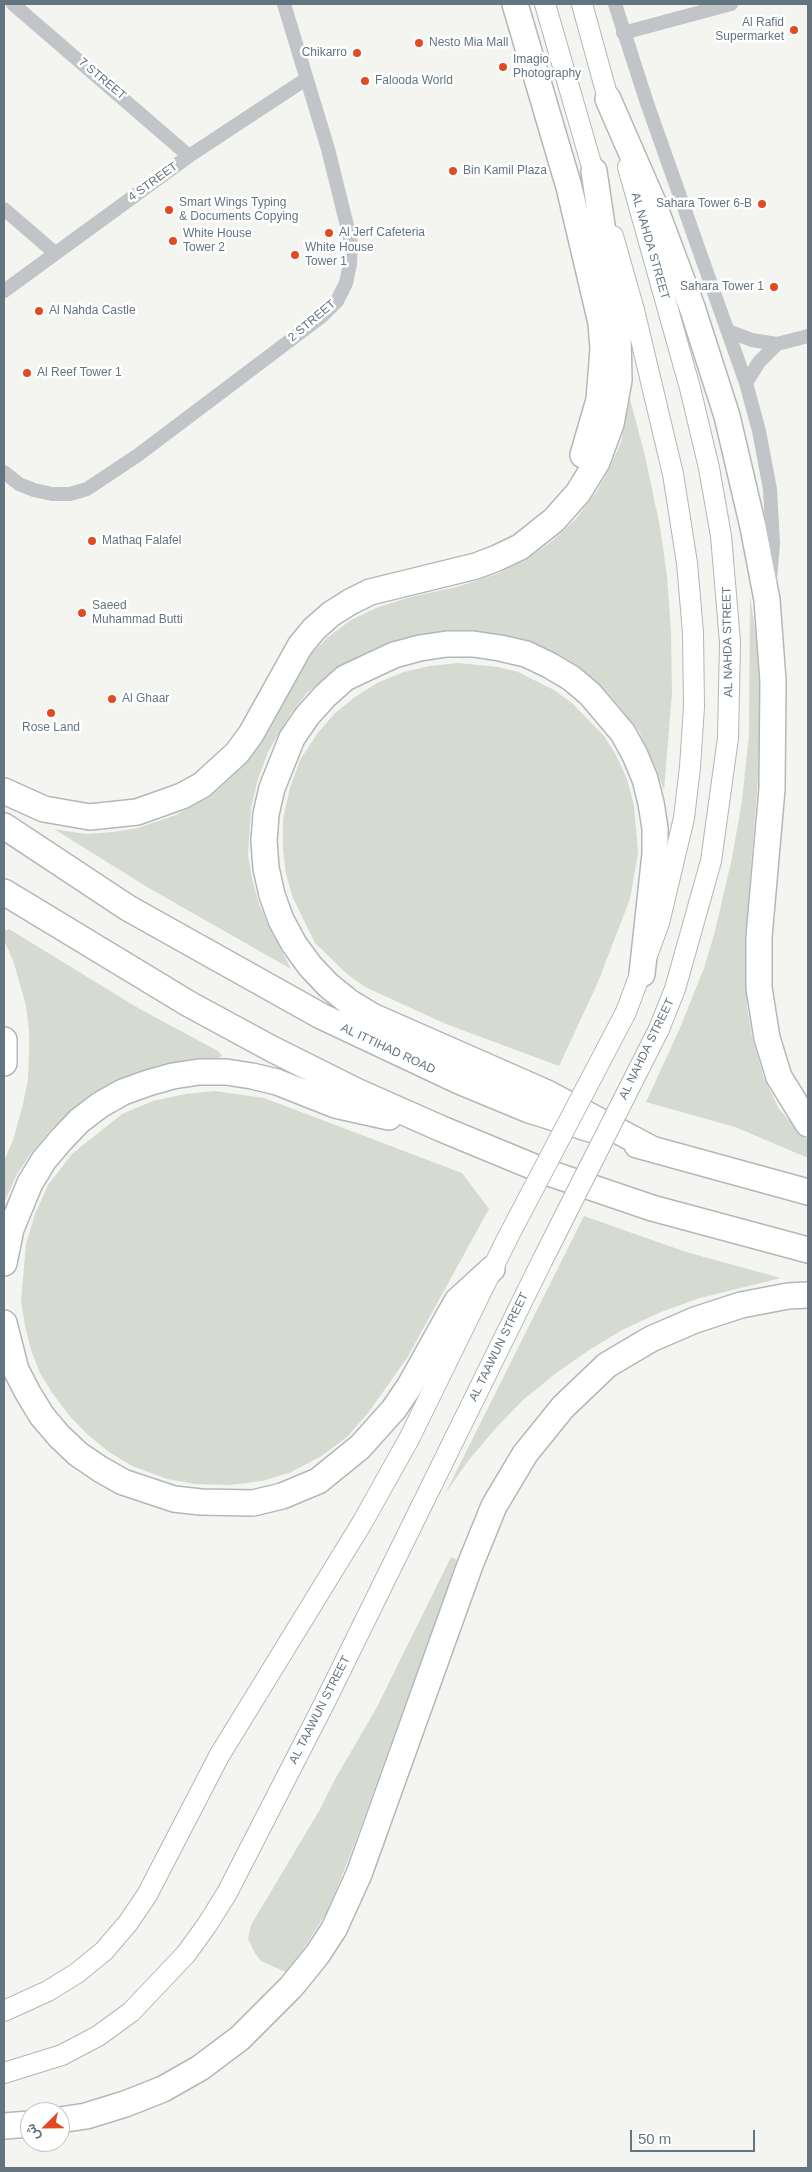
<!DOCTYPE html>
<html>
<head>
<meta charset="utf-8">
<style>
	body { margin:0 }
	#map { position:relative; width:812px; height:2172px; overflow:hidden; background:#f4f4f0; font-family:Helvetica,Vazirmatn,sans-serif }
	canvas { display:block }
	.frame { position:absolute; inset:0; border:5px solid #637581; pointer-events:none }
	.north { position:absolute; left:20px; top:2102px; width:50px; height:50px; box-sizing:border-box; background:#fff; border:1px solid #c1c8cd; border-radius:50%; rotate:247deg; font-size:14px; font-weight:700; line-height:20px; text-align:center; color:#637581 }
	.north::after { content:''; display:block; margin:auto; width:18px; height:22px; background:#e14a23; clip-path:polygon(50% 0,100% 100%,50% 72%,0 100%) }
	.scale { position:absolute; left:630px; top:2130px; width:125px; height:22px; box-sizing:border-box; border:2px solid #637581; border-top:0; padding-left:6px; font-size:15px; line-height:18px; white-space:nowrap; color:#637581; -webkit-text-stroke:4px #fff; paint-order:stroke }
</style>
</head>
<body>
<div id="map">
<canvas width="812" height="2172"></canvas>
<div class="frame"></div>
<div class="north">ش</div>
<div class="scale">50 m</div>
</div>
<script>
const ctx = document.querySelector('canvas').getContext('2d');
ctx.lineJoin = 'round';
function fill(path, color) {
  ctx.fillStyle = color;
  ctx.fill(path, 'evenodd');
}
function shape(rows) {
  const path = new Path2D();
  for (const r of rows) {
    path.moveTo(r[0], r[1]);
    for (let i = 2; i < r.length; i += 2) path.lineTo(r[i], r[i + 1]);
  }
  return path;
}
function stroke(path, color, width, dash) {
  ctx.strokeStyle = color;
  ctx.lineWidth = width;
  ctx.lineCap = dash ? 'butt' : 'round';
  ctx.setLineDash(dash || []);
  ctx.stroke(path);
}
function label(font, color, halo, rows, align = 'center') {
  ctx.font = font + ' Helvetica,sans-serif';
  ctx.lineWidth = 5;
  ctx.setLineDash([]);
  ctx.textBaseline = 'middle';
  ctx.strokeStyle = halo;
  ctx.fillStyle = color;
  for (const [text, x, y, turn = 0] of rows) {
    ctx.save();
    ctx.translate(x, y);
    ctx.rotate((+turn || 0) * Math.PI / 180);
    ctx.textAlign = isNaN(turn) ? turn : align;
    if (halo) ctx.strokeText(text, 0, 0);
    ctx.fillText(text, 0, 0);
    ctx.restore();
  }
}
fill(shape([
	[630,399,645,456,660,527,667,576,671,631,672,693,664,790,658,773,639,731,608,693,588,675,573,665,527,643,501,635,453,631,428,634,400,640,358,657,340,667,307,693,291,713,268,752,258,779,251,808,248,855,252,878,259,904,269,927,291,969,147,887,54,829,85,834,113,832,138,828,176,815,196,804,219,789,245,762,265,736,307,658,328,637,351,620,376,608,407,598,460,586,497,574,524,561,552,541,576,519,597,491,610,467,621,442],
	[750,596,758,649,760,717,758,778,745,943,747,1007,752,1036,764,1078,779,1109,808,1141,808,1158,735,1127,646,1102,680,1028,704,968,714,935,732,858,742,801,749,734],
	[458,663,498,667,518,672,554,690,572,703,604,736,616,755,627,779,634,805,638,853,630,899,598,982,559,1066,446,1024,365,987,347,974,315,943,293,898,286,874,283,850,283,819,290,788,300,760,317,734,334,714,355,697,379,682,404,672,430,666],
	[9,929,138,1008,218,1051,222,1056,217,1059,191,1060,158,1066,134,1074,92,1096,53,1127,32,1152,17,1174,4,1203,4,1161,13,1140,23,1104,28,1079,29,1054,29,1030,26,1006,14,963,4,940,4,931],
	[215,1091,264,1098,462,1173,489,1209,407,1358,368,1413,347,1437,320,1457,289,1473,262,1481,230,1485,195,1484,167,1479,132,1466,109,1452,87,1434,68,1414,53,1394,40,1373,31,1350,25,1326,21,1301,26,1244,35,1214,48,1185,72,1154,122,1114,153,1101,185,1094],
	[584,1216,686,1252,781,1278,700,1298,661,1312,624,1329,589,1350,555,1374,523,1400,495,1429,468,1461,445,1494],
	[451,1557,457,1560,443,1601,351,1853,327,1912,288,1973,261,1961,255,1953,248,1939,251,1925,319,1811,334,1781,377,1707]
]), '#d5dbd1');
const secondary = shape([
	[545,4,597,184],
	[582,4,612,113],
	[628,167,690,388,709,468,721,536,730,642,728,738,711,861,675,989,659,1029],
	[613,236,634,310,673,474,687,563,693,633,694,707,690,767,684,818,659,923,626,1012],
	[4,2011,48,1991,77,1973,104,1951,128,1923,147,1895,219,1756,362,1523,409,1439,507,1239],
	[4,2073,62,2055,98,2036,131,2012,186,1954,207,1925,227,1893,324,1704,542,1261]
]);
const motorway = shape([
	[515,4,569,187,601,323,603,349,599,400,583,455],
	[608,99,652,200,692,307,727,416,753,527,767,600,773,681,772,789,759,937,759,988,767,1038,779,1077,808,1124],
	[4,791,44,809,90,817,137,812,182,796,202,785,237,753,251,734,300,646,314,629,331,614,350,602,370,592,476,566,497,558,520,547,554,520,578,493,597,462,611,424,619,380,618,334,594,171],
	[4,826,128,908,321,1016,459,1081,529,1110,590,1129],
	[4,892,189,1004,272,1049,356,1091,442,1129,546,1172,652,1208,808,1250],
	[642,974,655,854,655,828,651,803,645,779,635,755,623,733,590,694,571,678,549,665,526,654,500,648,473,644,447,644,420,648,394,655,345,678,325,696,307,716,292,738,272,788,266,814,264,841,266,868,272,895,281,920,294,944,310,966,328,985,349,1002,372,1016,547,1093,652,1149],
	[4,1040,4,1063],
	[637,1145,808,1192],
	[4,1263,11,1229,30,1183,44,1160,61,1140,79,1121,100,1105,123,1092,148,1083,173,1076,199,1072,226,1072,252,1076,277,1082,335,1105,389,1117],
	[4,1323,16,1370,28,1393,42,1416,59,1436,78,1454,100,1469,123,1482,174,1499,201,1502,253,1503,282,1496,318,1481,360,1447,394,1409,409,1387,457,1301,492,1269],
	[60,2120,86,2116,125,2104,163,2089,200,2068,240,2038,291,1987,317,1955,334,1929,359,1874,470,1565,494,1506,525,1454,563,1407,607,1365,651,1339,695,1320,741,1305,788,1296,808,1295],
	[4,2126,30,2124]
]);
stroke(secondary, '#b1b7bb', 22);
stroke(motorway, '#b4b7ba', 28);
stroke(shape([
	[13,4,189,156],
	[615,4,647,103,746,383,759,431,770,489,773,543,770,580],
	[623,33,731,4],
	[4,209,55,253],
	[4,291,189,156,306,79],
	[728,331,752,340,777,344,808,336],
	[746,383,759,362,777,344],
	[4,472,19,484,34,490,52,494,70,494,87,489,138,455,321,317,337,301,346,283,350,264,351,242,328,149,284,4]
]), '#c1c5c8', 14);
stroke(secondary, '#fff', 20);
stroke(motorway, '#fff', 25);
const secondaryBridge = shape([
	[507,1239,626,1012],
	[542,1261,659,1029]
]);
stroke(secondaryBridge, '#b1b7bb', 22, []);
stroke(secondaryBridge, '#fff', 20);
for (const [x, y, r, color] of [
	[794,30,5,"#e14a23"],
	[419,43,5,"#e14a23"],
	[357,53,5,"#e14a23"],
	[503,67,5,"#e14a23"],
	[365,81,5,"#e14a23"],
	[453,171,5,"#e14a23"],
	[762,204,5,"#e14a23"],
	[169,210,5,"#e14a23"],
	[329,233,5,"#e14a23"],
	[173,241,5,"#e14a23"],
	[295,255,5,"#e14a23"],
	[774,287,5,"#e14a23"],
	[39,311,5,"#e14a23"],
	[27,373,5,"#e14a23"],
	[92,541,5,"#e14a23"],
	[82,613,5,"#e14a23"],
	[112,699,5,"#e14a23"],
	[51,713,5,"#e14a23"]
]) {
  const dot = new Path2D();
  dot.arc(x, y, r, 0, 2 * Math.PI);
  ctx.fillStyle = color;
  ctx.fill(dot);
  stroke(dot, '#fff', 2);
}
label('12px', '#637581', '#fff', [
	["Al Rafid",784,23,"right"],
	["Supermarket",784,37,"right"],
	["Nesto Mia Mall",429,43],
	["Chikarro",347,53,"right"],
	["Imagio",513,60],
	["Photography",513,74],
	["Falooda World",375,81],
	["Bin Kamil Plaza",463,171],
	["Smart Wings Typing",179,203],
	["& Documents Copying",179,217],
	["Sahara Tower 6-B",752,204,"right"],
	["Al Jerf Cafeteria",339,233],
	["White House",183,234],
	["Tower 2",183,248],
	["White House",305,248],
	["Tower 1",305,262],
	["Sahara Tower 1",764,287,"right"],
	["Al Nahda Castle",49,311],
	["Al Reef Tower 1",37,373],
	["Mathaq Falafel",102,541],
	["Saeed",92,606],
	["Muhammad Butti",92,620],
	["Al Ghaar",122,699],
	["Rose Land",51,728,"center"]
], 'left');
label('12px', '#637581', '#fff', [
	["7 STREET",102,79,40],
	["4 STREET",153,182,-36],
	["AL NAHDA STREET",650,246,74],
	["2 STREET",312,321,-40],
	["AL NAHDA STREET",728,642,-91],
	["AL ITTIHAD ROAD",388,1049,25],
	["AL NAHDA STREET",647,1049,-64],
	["AL TAAWUN STREET",499,1347,-64],
	["AL TAAWUN STREET",320,1710,-63]
]);
</script>
</body>
</html>
